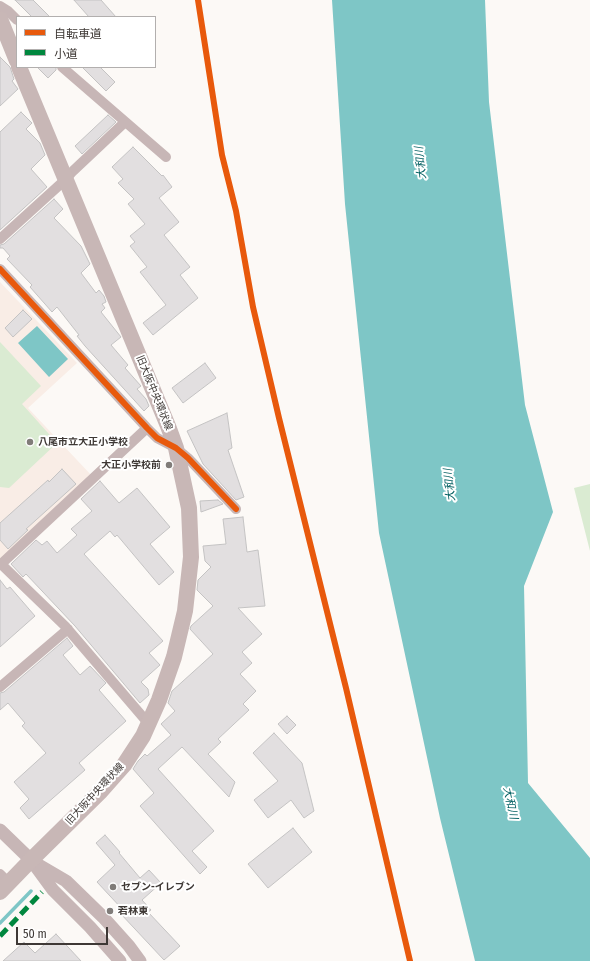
<!DOCTYPE html>
<html>
<head>
<meta charset="utf-8">
<style>
	body { margin:0 }
	#map { position:relative; width:590px; height:961px; overflow:hidden; background:#fcf9f6; font-family:"Fira Sans Condensed","Noto Sans JP",sans-serif }
	canvas { display:block }
	.legend { position:absolute; left:16px; top:16px; width:140px; height:52px; box-sizing:border-box; background:#fff; border:1px solid #b2afae; margin:0; padding:5px 7px; list-style:none; font-size:12px; color:#3e3835 }
	.legend li { display:flex; align-items:center; gap:8px; height:20px }
	.legend b { width:20px; border:1px solid #b2afae }
	.scale { position:absolute; left:16px; top:927px; width:92px; height:18px; box-sizing:border-box; border:2px solid #3e3835; border-top:0; padding-left:5px; font-size:12px; line-height:14px; white-space:nowrap; color:#3e3835; -webkit-text-stroke:3px #fff; paint-order:stroke }
</style>
</head>
<body>
<div id="map">
<canvas width="590" height="961"></canvas>
<ul class="legend">
<li><b style="height:5px;background:#e8590c"></b>自転車道</li>
<li><b style="height:5px;background:#00873e"></b>小道</li>
</ul>
<div class="scale">50 m</div>
</div>
<script>
const ctx = document.querySelector('canvas').getContext('2d');
ctx.lineJoin = 'round';
function fill(path, color) {
  ctx.fillStyle = color;
  ctx.fill(path, 'evenodd');
}
function shape(rows) {
  const path = new Path2D();
  for (const r of rows) {
    path.moveTo(r[0], r[1]);
    for (let i = 2; i < r.length; i += 2) path.lineTo(r[i], r[i + 1]);
  }
  return path;
}
function stroke(path, color, width, dash) {
  ctx.strokeStyle = color;
  ctx.lineWidth = width;
  ctx.lineCap = dash ? 'butt' : 'round';
  ctx.setLineDash(dash || []);
  ctx.stroke(path);
}
function label(font, color, halo, rows, align = 'center') {
  ctx.font = font + ' "Fira Sans Condensed","Noto Sans JP",sans-serif';
  ctx.lineWidth = 4;
  ctx.setLineDash([]);
  ctx.textBaseline = 'middle';
  ctx.strokeStyle = halo;
  ctx.fillStyle = color;
  for (const [text, x, y, turn = 0] of rows) {
    ctx.save();
    ctx.translate(x, y);
    ctx.rotate((+turn || 0) * Math.PI / 180);
    ctx.textAlign = isNaN(turn) ? turn : align;
    if (halo) ctx.strokeText(text, 0, 0);
    ctx.fillText(text, 0, 0);
    ctx.restore();
  }
}
fill(shape([
	[0,282,77,363,28,408,93,477,0,560]
]), '#f9ede6');
fill(shape([
	[0,342,41,386,22,404,57,443,9,488,0,487],
	[590,484,590,551,574,488]
]), '#daebd2');
fill(shape([
	[332,0,485,0,489,102,525,405,553,512,524,586,528,783,590,858,590,961,475,961,440,818,379,533,345,204],
	[37,326,68,359,49,377,18,343]
]), '#7ec6c6');
stroke(shape([
	[0,923,31,891]
]), '#7ec6c6', 3.5);
const building = shape([
	[15,0,33,0,50,17,32,17,15,0],
	[74,0,101,0,116,17,89,17,74,0],
	[0,57,10,67,14,79,12,81,18,89,0,106,0,57],
	[37,67,56,67,56,70,48,78,37,67],
	[82,67,100,67,115,82,106,91,82,67],
	[21,112,32,123,26,129,40,143,45,155,31,169,47,187,0,230,0,132,21,112],
	[108,115,116,122,82,154,75,146,108,115],
	[133,147,162,176,163,175,172,187,159,198,179,222,164,235,190,267,180,275,198,298,153,335,143,323,166,305,140,272,147,267,130,246,135,242,130,236,145,224,128,204,134,199,118,183,123,179,112,167,133,147],
	[54,199,63,209,54,218,81,246,90,264,81,273,96,293,99,290,104,296,106,302,102,304,105,308,101,312,121,337,111,345,128,365,125,368,141,386,137,389,146,399,149,406,144,411,85,346,77,336,79,335,57,307,52,312,30,287,32,285,7,259,10,256,3,248,0,248,0,245,4,244,54,199],
	[23,310,32,319,13,337,5,328,23,310],
	[205,363,216,378,183,403,172,388,205,363],
	[227,413,232,448,228,450,244,497,236,500,203,464,187,431,227,413],
	[62,469,76,484,26,529,28,530,8,549,0,540,0,523,48,480,49,482,62,469],
	[100,481,119,503,137,488,170,527,150,544,174,572,159,585,117,535,115,537,110,531,84,554,163,641,149,653,160,665,141,682,148,689,149,695,140,703,75,626,26,574,23,577,11,564,36,540,42,545,47,541,57,553,77,535,71,529,92,511,81,499,100,481],
	[218,500,223,504,201,512,200,501,218,500],
	[243,517,247,552,258,550,265,606,238,608,262,634,242,652,252,663,240,674,256,691,243,704,249,710,218,739,221,742,208,754,235,782,229,797,182,747,158,769,214,831,192,851,207,867,200,874,140,806,154,793,133,769,138,761,145,754,147,756,171,735,161,724,175,711,168,703,172,691,213,654,190,629,191,626,213,606,197,590,198,580,211,567,205,561,203,546,226,544,223,519,243,517],
	[0,580,7,589,10,587,35,616,0,647,0,580],
	[67,638,73,646,63,655,80,675,90,666,106,683,99,690,126,721,79,763,85,770,29,819,20,808,29,799,14,782,46,753,22,726,25,723,8,703,0,710,0,693,4,692,67,638],
	[287,716,296,725,287,734,278,724,287,716],
	[274,733,302,763,314,811,304,818,291,800,268,818,254,800,278,781,253,753,274,733],
	[293,828,312,852,268,888,248,864,293,828],
	[105,835,120,852,119,853,140,878,149,870,161,883,142,900,151,910,148,912,180,946,164,960,120,913,123,910,97,882,115,865,96,843,105,835],
	[56,934,81,961,3,961,24,942,35,953,56,934]
]);
fill(building, '#e2dfe0');
stroke(building, '#c4c3c3', 1);
stroke(shape([
	[0,6,8,11,17,20],
	[62,67,166,157],
	[0,239,65,180,73,171,125,122],
	[0,269,147,428,157,438,176,448,188,458,236,509],
	[1,564,65,626,148,723],
	[0,565,147,428],
	[0,687,68,629],
	[0,874,9,883]
]), '#c7b6b6', 10);
stroke(shape([
	[0,830,31,860,53,890,90,927,120,961],
	[37,864,66,881,103,917,129,946,140,961]
]), '#c7b6b6', 13);
stroke(shape([
	[0,19,17,61],
	[0,892,31,860,101,791,124,765,143,736,159,700,174,657,185,611,191,557,189,508,176,448,168,426,19,67]
]), '#c8b7b6', 16);
stroke(shape([
	[0,936,42,892]
]), '#00873e', 5, [10, 5]);
stroke(shape([
	[198,0,222,155,236,211,253,307,279,418,346,688,410,961],
	[0,269,147,428,157,438,176,448,188,458,236,509]
]), '#e8590c', 6);
for (const [x, y, r, color] of [
	[30,442,4,"#807c79"],
	[169,465,4,"#807c79"],
	[113,887,4,"#807c79"],
	[110,911,4,"#807c79"]
]) {
  const dot = new Path2D();
  dot.arc(x, y, r, 0, 2 * Math.PI);
  ctx.fillStyle = color;
  ctx.fill(dot);
  stroke(dot, '#fff', 1.5);
}
label('10px', '#3e3835', '#fff', [
	["旧大阪中央環状線",154,393,68],
	["旧大阪中央環状線",95,794,-47]
]);
label('bold 10px', '#3e3835', '#fff', [
	["八尾市立大正小学校",38,442],
	["大正小学校前",161,465,"right"],
	["セブン-イレブン",121,887],
	["若林東",118,911]
], 'left');
label('italic 11px', '#036062', '#fff', [
	["大和川",421,163,-96],
	["大和川",450,485,-96],
	["大和川",510,803,78]
]);
</script>
</body>
</html>
